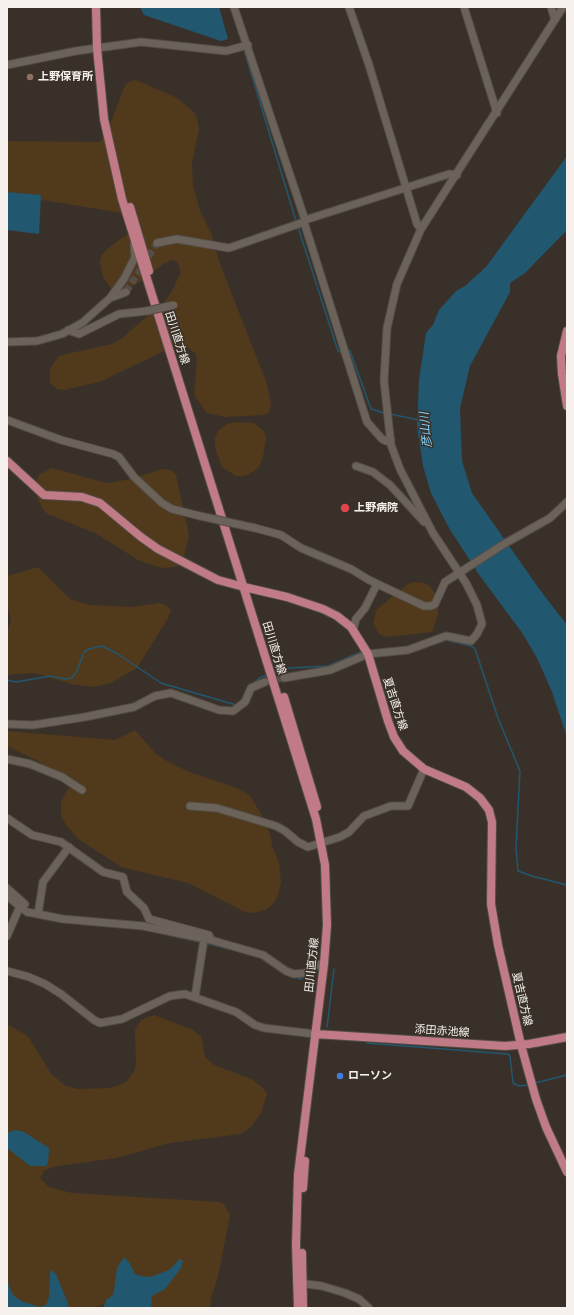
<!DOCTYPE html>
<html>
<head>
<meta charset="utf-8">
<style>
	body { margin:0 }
	#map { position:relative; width:574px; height:1315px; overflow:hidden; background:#393129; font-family:Inter,sans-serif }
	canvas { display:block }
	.frame { position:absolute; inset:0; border:8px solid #f6f1ec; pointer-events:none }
</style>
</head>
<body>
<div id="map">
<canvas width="574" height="1315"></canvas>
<div class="frame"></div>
</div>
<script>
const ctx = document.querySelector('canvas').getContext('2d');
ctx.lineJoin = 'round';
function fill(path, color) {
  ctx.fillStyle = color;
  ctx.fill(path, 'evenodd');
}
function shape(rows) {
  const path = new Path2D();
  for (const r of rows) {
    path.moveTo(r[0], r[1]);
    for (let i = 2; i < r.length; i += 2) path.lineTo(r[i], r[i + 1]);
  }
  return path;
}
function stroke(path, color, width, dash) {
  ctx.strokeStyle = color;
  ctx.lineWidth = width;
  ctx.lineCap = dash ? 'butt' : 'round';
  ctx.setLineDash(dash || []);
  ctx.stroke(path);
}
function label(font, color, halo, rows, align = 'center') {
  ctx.font = font + ' Inter,"Noto Sans JP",sans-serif';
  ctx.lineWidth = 3;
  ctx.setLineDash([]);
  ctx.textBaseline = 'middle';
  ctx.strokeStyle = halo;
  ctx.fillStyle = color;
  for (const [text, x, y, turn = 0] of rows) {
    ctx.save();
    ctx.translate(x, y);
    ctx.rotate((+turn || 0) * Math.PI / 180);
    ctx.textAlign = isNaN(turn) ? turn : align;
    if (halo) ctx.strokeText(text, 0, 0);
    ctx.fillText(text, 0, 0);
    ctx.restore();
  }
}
fill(shape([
	[136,80,177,98,194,112,197,118,199,129,192,163,193,185,200,211,211,233,220,264,267,384,271,405,269,412,264,415,225,417,207,413,194,395,197,359,195,353,186,346,170,348,102,381,64,390,57,389,50,383,50,369,58,357,66,354,112,344,122,338,165,301,172,291,181,272,177,261,172,260,163,264,140,282,128,288,120,291,112,290,103,277,100,262,102,255,108,248,129,233,123,213,36,199,7,200,7,141,100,142,107,132,124,88,128,82],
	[235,422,254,423,264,431,266,438,263,457,259,467,248,475,242,476,236,476,222,467,215,448,215,438,218,431,227,424],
	[52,468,106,483,132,479,162,469,171,470,176,475,188,530,189,537,183,559,178,566,173,567,162,568,149,564,138,560,97,534,48,514,43,510,37,497,34,485,40,474],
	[35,568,39,568,69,598,82,603,91,605,132,607,160,603,166,605,171,610,168,618,137,668,111,683,93,687,71,684,34,673,7,675,7,632,11,621,7,605,7,576],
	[414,582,424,583,430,586,438,598,438,615,432,632,388,637,379,634,373,623,376,610,408,584],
	[135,730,155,753,165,760,189,772,237,788,250,796,265,820,271,838,272,846,279,862,281,882,278,896,273,904,265,910,252,913,245,912,188,883,121,867,77,838,67,826,61,816,61,802,70,786,40,762,7,746,7,731,115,740],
	[154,1015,191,1029,201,1036,205,1057,214,1065,251,1079,262,1087,267,1094,261,1113,250,1128,240,1134,170,1143,116,1158,58,1166,45,1170,40,1178,49,1187,72,1193,219,1202,224,1204,230,1215,218,1277,211,1297,210,1308,126,1308,106,1303,95,1308,7,1308,7,1024,28,1036,51,1074,66,1086,77,1089,111,1088,126,1082,133,1073,136,1065,135,1030,141,1020]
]), '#51391c');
fill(shape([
	[140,7,219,7,228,39,221,41,144,15],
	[567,156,567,230,525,273,510,283,510,292,470,366,460,408,462,461,472,493,540,590,567,625,567,737,552,692,538,660,523,634,480,576,449,528,431,493,423,466,417,427,419,380,426,333,433,325,439,310,456,291,465,286,486,267],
	[7,192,41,195,39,234,7,230],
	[16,1130,24,1132,49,1148,48,1163,46,1166,30,1166,7,1148,7,1135,9,1132],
	[124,1257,129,1262,135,1274,141,1276,150,1277,169,1270,180,1259,183,1261,181,1268,165,1289,152,1296,151,1308,103,1308,107,1299,112,1296,114,1291,117,1268],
	[52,1270,56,1274,67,1301,69,1308,7,1308,7,1281,13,1295,21,1301,40,1307,46,1305,49,1297,50,1273]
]), '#225770');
stroke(shape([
	[245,53,296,221],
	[298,227,338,351,343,353],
	[346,352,350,351,371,409,384,413],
	[390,414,419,420],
	[438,643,446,640,471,646,475,649,498,718,520,771,516,848,518,871,532,876,567,885],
	[381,656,393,655],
	[273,673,290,668,328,666,361,652],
	[7,680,16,682,51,676,65,679,72,678,77,671,84,652,89,649,102,646,118,654,161,683,236,705],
	[251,685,261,677,268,675],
	[240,702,244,695],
	[20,911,27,916,32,916],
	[169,935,200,942],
	[206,943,229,949],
	[284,974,301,979,305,976],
	[327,1027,334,969],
	[367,1043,508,1054,510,1056,513,1083,519,1086,529,1085],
	[535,1083,567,1075]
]), '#225770', 1.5);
stroke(shape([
	[126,292,157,243],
	[265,682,284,678]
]), '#554e46', 7, [7, 3.5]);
const minor = shape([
	[234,7,305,220],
	[349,7,369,65,417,224,421,229],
	[464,7,497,113],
	[551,7,555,20],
	[7,65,76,51,141,42,226,51,248,45],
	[304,222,367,422,382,439,386,441,391,440],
	[157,243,177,239,229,248,304,222,305,220,449,174,457,175],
	[110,298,126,292],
	[68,330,79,334,119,314,147,311],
	[7,342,37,341,62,334,82,323,110,298,124,279,135,257,134,244],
	[7,420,61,440,113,454,119,457,134,477,162,503,172,509,200,516],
	[356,466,373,472,390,485,424,522],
	[255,528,281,535,301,548,351,569,369,580,424,606,431,606,435,604,445,582,504,544,550,518,567,502],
	[353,630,356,619,365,608,377,584],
	[284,678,330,670,368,654,408,650,446,636,471,641,477,634,482,624,477,605,466,583,433,533,400,469,391,445,384,381,387,328,397,284,421,229,563,7],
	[7,724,33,725,85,717,134,707,155,696,171,693,219,710,233,711,245,702,251,688,265,682],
	[7,759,30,764,62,777,82,790],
	[190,806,217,808,276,826,285,831,298,842,308,847,340,837,349,832,364,816,391,806,408,806,424,769],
	[7,818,32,835,61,842,103,872,123,877,127,892,144,908,149,919,209,935,211,940],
	[7,888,25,904],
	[7,896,27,912,63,919,143,926,211,940,263,955,286,971,294,974,305,973,320,964,324,964],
	[38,914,43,882,69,847],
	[7,936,20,906],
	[7,971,29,977,45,984,61,994,94,1020,100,1023,122,1019,170,996,185,994,236,1012,255,1025,264,1028,315,1034],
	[195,997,204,939],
	[298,1283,322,1286,345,1293,359,1299,369,1308]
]);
const major = shape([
	[96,7,97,48,104,119,122,199,316,819,325,865,327,925,324,964,298,1175,296,1245,298,1308],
	[130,207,149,271],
	[567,331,561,356,562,374,567,406],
	[7,461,44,495,82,497,100,503,141,537,158,549,218,580,244,587,287,597,323,609,337,616,351,627,368,654,388,721,394,737,403,751,424,769,466,787,480,798,489,810,492,822,491,904,498,945,521,1045,536,1099,546,1127,567,1172],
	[284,697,317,807],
	[315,1034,505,1046,529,1044,567,1037],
	[303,1188,305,1161],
	[302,1253,303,1308]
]);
stroke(minor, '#534d46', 9);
stroke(major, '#534d46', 10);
stroke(minor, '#6b635a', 7);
stroke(major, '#c07b86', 8);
const minorBridge = shape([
	[147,311,174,305],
	[200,516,255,528]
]);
stroke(minorBridge, '#534d46', 9, []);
stroke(minorBridge, '#6b635a', 7);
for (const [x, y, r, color] of [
	[30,77,4,"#8d6e63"],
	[345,508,5,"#e0444e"],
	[340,1076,4,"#3f7fe0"]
]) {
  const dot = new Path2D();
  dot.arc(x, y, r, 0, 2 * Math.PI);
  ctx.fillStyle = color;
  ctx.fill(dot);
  stroke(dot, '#393129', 1.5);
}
label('bold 11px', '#f6f1ec', '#393129', [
	["上野保育所",38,77],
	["上野病院",354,508],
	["ローソン",348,1076]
], 'left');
label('11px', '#f6f1ec', '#393129', [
	["田川直方線",177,338,72],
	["田川直方線",274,648,73],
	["夏吉直方線",395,704,72],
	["田川直方線",312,965,-84],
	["夏吉直方線",522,999,77],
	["添田赤池線",442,1031,4]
]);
label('italic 12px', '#82d3fd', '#393129', [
	["彦山川",426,430,-95]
]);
</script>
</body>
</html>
